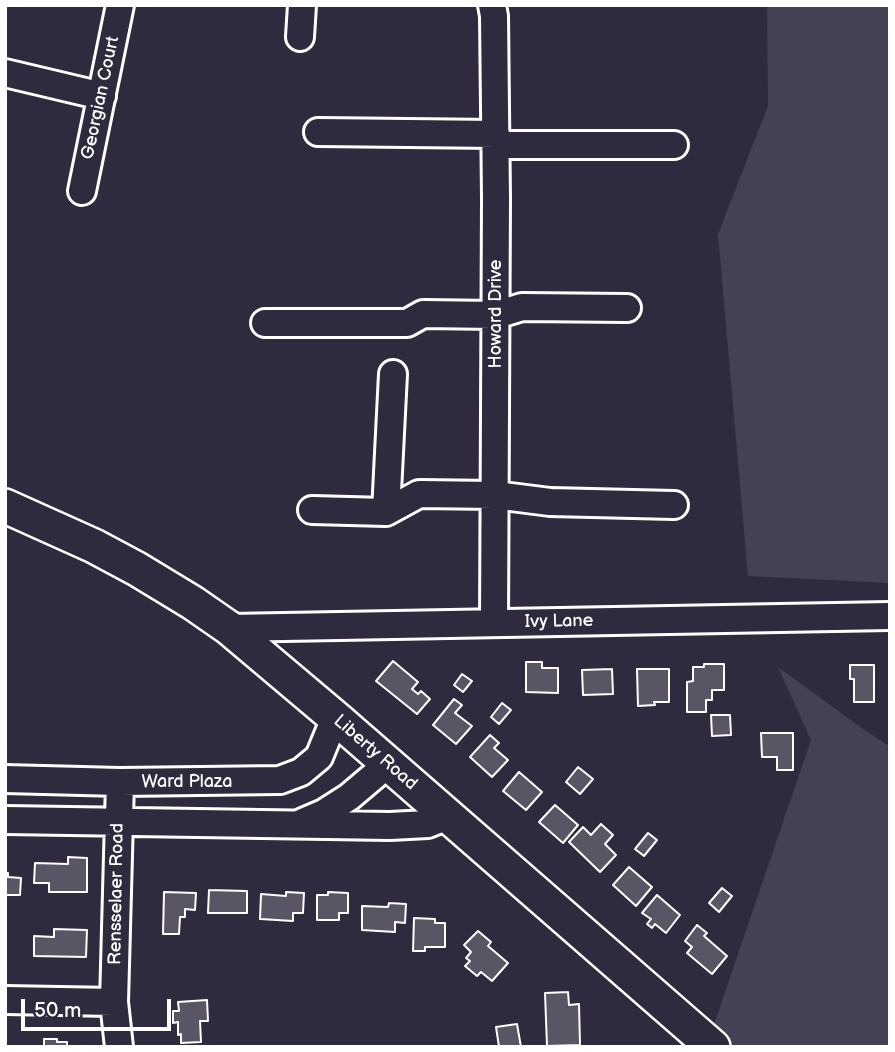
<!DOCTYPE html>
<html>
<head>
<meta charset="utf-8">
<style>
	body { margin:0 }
	#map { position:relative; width:895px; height:1052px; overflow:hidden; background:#2f2a3d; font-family:"Balsamiq Sans",sans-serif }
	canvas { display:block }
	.frame { position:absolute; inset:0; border:7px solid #fff; pointer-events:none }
	.scale { position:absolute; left:21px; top:999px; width:150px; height:32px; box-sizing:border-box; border:4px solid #fff; border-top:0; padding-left:9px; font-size:21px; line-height:24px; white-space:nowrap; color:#fff; -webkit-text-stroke:5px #2f2a3d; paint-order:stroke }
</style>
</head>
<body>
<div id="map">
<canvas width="895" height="1052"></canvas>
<div class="frame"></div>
<div class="scale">50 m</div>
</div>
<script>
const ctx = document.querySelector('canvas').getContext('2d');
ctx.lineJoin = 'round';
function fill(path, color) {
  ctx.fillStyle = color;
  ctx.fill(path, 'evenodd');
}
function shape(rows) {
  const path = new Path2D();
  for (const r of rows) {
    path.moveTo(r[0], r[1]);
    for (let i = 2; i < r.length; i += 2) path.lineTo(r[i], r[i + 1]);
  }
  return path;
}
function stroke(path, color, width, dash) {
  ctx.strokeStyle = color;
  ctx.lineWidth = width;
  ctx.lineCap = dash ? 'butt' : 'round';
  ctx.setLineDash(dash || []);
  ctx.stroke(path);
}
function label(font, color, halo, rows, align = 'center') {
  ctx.font = font + ' "Balsamiq Sans",sans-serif';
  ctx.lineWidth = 6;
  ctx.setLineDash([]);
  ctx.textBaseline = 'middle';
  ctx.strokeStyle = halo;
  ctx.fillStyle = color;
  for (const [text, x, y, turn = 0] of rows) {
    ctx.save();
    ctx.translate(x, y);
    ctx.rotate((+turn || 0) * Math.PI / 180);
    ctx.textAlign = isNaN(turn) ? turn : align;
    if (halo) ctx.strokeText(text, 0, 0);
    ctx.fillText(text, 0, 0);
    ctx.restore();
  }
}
fill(shape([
	[767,5,890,5,890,583,748,576,718,234,768,106],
	[778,667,863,729,889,746,890,1047,713,1047,708,1042,811,740]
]), '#464152');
const building = shape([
	[393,661,418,682,412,689,418,694,421,691,430,699,417,714,376,681,393,661],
	[526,662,542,662,542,668,558,668,558,693,526,692,526,662],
	[704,664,724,664,724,690,712,690,712,700,706,700,706,712,687,712,687,682,693,681,693,667,704,667,704,664],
	[850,665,874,665,874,702,854,702,854,679,850,679,850,665],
	[612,669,613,694,583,695,582,670,612,669],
	[637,669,669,669,669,702,654,702,655,705,638,706,637,669],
	[462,674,472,681,463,692,454,685,462,674],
	[454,699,462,705,455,713,472,726,456,744,433,725,454,699],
	[502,703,511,710,499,724,491,717,502,703],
	[711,715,730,715,731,735,712,736,711,715],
	[761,733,793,733,793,770,777,770,777,757,762,757,761,733],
	[490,735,499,743,494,748,508,760,492,777,470,757,490,735],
	[578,767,593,779,580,794,566,782,578,767],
	[519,772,542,792,526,810,503,791,519,772],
	[555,805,578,825,563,843,539,822,555,805],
	[601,824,613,835,605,844,616,855,600,872,569,842,583,827,591,835,601,824],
	[648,833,657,840,644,856,635,849,648,833],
	[68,857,87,858,87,892,49,892,49,883,34,883,35,863,68,864,68,857],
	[629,867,652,887,636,906,613,885,629,867],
	[5,873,8,873,8,877,21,878,20,895,6,895,5,873],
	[722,888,732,896,719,912,709,903,722,888],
	[209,890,247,891,247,913,208,913,209,890],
	[164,892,196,893,195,910,185,909,185,917,180,917,179,934,163,934,164,892],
	[286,892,304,893,303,913,293,913,293,921,260,919,261,894,286,896,286,892],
	[328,892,348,893,348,913,339,913,339,920,317,920,317,895,328,895,328,892],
	[657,895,680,915,666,933,655,924,652,928,647,924,651,919,642,913,657,895],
	[389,903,406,904,405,923,395,922,395,932,362,930,362,906,388,907,389,903],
	[414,918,435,919,435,923,445,923,445,947,425,947,425,951,413,951,414,918],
	[697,925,707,933,704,936,727,956,712,974,687,953,692,947,685,941,697,925],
	[54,929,87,930,86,957,34,956,34,936,54,937,54,929],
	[478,931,491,942,488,946,508,963,492,981,481,972,477,976,465,966,470,961,466,958,471,952,464,945,478,931],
	[568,992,569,1005,579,1004,580,1045,547,1046,545,993,568,992],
	[207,1000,208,1021,200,1021,201,1042,181,1043,181,1034,178,1035,178,1022,173,1023,173,1011,179,1011,178,1002,207,1000],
	[517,1024,521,1047,499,1047,496,1027,517,1024],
	[44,1039,57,1039,57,1042,67,1042,67,1046,77,1047,32,1047,44,1046,44,1039]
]);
fill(building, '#595564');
stroke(building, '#fff', 2);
const minor = shape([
	[492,5,494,16,496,199,494,623],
	[300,37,302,5],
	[5,73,102,96],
	[318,132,496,134],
	[496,145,674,145],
	[82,191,120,5],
	[265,323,407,323,423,314,496,315,522,307,627,308],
	[312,510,386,512,419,494,495,495,550,502,674,505],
	[386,512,393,374],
	[229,628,890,616],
	[5,779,120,782,280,780,301,772,319,757,335,718],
	[5,820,390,826,428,824,448,816],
	[303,822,324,813,349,797,388,764],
	[5,1000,114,1002],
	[119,1047,114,1002,120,782]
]);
const major = shape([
	[5,506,94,546,137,569,193,603,229,628,338,720,713,1047]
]);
stroke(minor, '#fff', 32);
stroke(major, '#fff', 38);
stroke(minor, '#2f2a3d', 26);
stroke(major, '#2f2a3d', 33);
label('18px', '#fff', '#2f2a3d', [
	["Georgian Court",101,98,-78],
	["Howard Drive",496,314,-90],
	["Ivy Lane",559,622,-1],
	["Liberty Road",375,753,41],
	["Ward Plaza",187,782],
	["Rensselaer Road",117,894,-89]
]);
</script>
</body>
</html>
